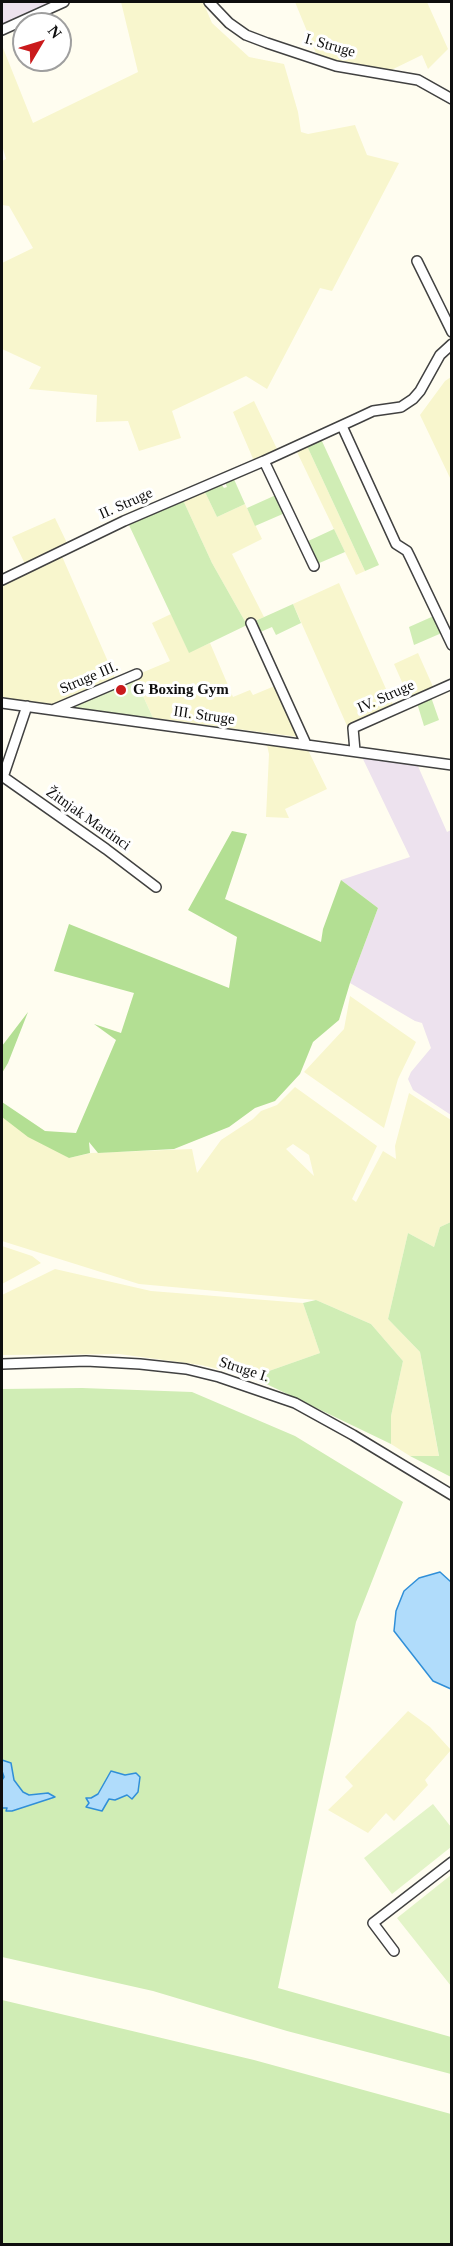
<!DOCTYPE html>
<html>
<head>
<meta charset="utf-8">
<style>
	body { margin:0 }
	#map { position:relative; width:453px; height:2246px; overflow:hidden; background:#fffdf0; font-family:"Times New Roman",serif }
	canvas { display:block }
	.frame { position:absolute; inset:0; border:3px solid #0e0e0e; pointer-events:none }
	.north { position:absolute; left:12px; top:12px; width:60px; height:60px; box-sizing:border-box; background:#fff; border:2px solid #9f9f9f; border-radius:50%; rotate:52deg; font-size:16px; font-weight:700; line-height:24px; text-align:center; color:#0e0e0e }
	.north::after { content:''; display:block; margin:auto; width:21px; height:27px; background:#ca1a1c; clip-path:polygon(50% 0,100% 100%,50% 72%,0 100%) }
</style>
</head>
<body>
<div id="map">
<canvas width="453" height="2246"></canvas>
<div class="frame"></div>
<div class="north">N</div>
</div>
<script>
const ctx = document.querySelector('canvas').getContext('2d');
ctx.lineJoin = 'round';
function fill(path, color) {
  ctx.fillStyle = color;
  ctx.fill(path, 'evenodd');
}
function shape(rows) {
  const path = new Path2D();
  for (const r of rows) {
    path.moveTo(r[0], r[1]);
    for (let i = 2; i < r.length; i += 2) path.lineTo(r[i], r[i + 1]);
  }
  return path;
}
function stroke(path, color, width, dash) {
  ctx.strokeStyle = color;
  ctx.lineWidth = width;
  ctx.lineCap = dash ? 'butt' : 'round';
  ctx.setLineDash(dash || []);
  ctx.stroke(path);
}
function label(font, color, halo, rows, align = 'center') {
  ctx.font = font + ' "Times New Roman",serif';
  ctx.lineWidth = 6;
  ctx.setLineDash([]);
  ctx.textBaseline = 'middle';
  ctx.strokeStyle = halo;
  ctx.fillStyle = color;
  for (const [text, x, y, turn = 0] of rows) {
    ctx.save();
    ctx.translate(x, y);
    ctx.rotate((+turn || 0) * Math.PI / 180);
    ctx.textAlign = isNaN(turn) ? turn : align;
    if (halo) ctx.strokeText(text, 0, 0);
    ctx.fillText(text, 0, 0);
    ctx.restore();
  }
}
fill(shape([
	[2,2,52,2,2,26],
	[362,757,417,764,447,832,451,830,451,1115,413,1090,408,1079,411,1072,431,1048,422,1023,415,1021,350,983,378,908,341,880,410,857]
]), '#ede2ee');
fill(shape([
	[121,2,203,2,212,23,249,57,284,64,298,112,301,132,308,134,355,125,367,155,399,163,332,291,320,288,267,389,246,376,172,411,181,438,139,451,128,421,96,422,97,395,29,389,41,367,2,349,2,263,33,248,9,206,2,205,2,161,6,159,2,145,2,49,3,48,33,123,138,72],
	[295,2,427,2,448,49,428,69,422,55,385,73,318,58],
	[451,377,451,376,451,480,420,415,445,381],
	[254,401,278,451,254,461,233,412],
	[307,446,365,571,356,575,296,450],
	[204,490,217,517,245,504,262,539,232,554,264,617,247,625,212,563,183,500],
	[55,518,67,543,25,564,12,537],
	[61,554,116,680,56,706,2,697,2,584],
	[339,583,394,707,348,728,293,604],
	[171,614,189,652,210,643,233,697,250,690,253,695,277,685,299,737,153,718,134,676,170,661,152,623],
	[418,653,434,689,410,700,394,664],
	[267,745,308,750,327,789,285,809,289,818,266,817,269,754],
	[350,996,416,1042,398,1079,384,1128,304,1072,344,1029],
	[295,1087,377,1146,352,1199,356,1202,383,1151,396,1159,395,1146,409,1093,451,1120,451,1222,440,1227,434,1247,408,1233,388,1319,420,1352,439,1457,410,1456,391,1444,391,1416,403,1361,371,1324,316,1300,139,1284,2,1241,2,1117,69,1158,91,1153,192,1149,197,1173,221,1140,253,1119,261,1111,277,1105],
	[293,1144,309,1155,314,1176,286,1149],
	[2,1246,32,1256,41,1263,2,1284],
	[55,1269,151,1291,303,1303,320,1353,252,1377,201,1365,119,1354,2,1355,2,1295],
	[408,1711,430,1727,451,1750,425,1780,428,1785,394,1821,386,1813,368,1833,328,1810,353,1786,345,1777]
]), '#f8f6cd');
fill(shape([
	[321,439,379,565,365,571,307,446],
	[233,477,245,504,217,517,204,490,221,484,224,488,227,487,225,482],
	[276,495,285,513,255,526,247,508],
	[183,500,212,563,247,625,189,653,128,523],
	[334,529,345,552,317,564,306,542],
	[293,604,301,623,276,635,272,627,258,633,253,622],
	[436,615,444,632,414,645,409,627],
	[431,697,439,720,424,726,417,703],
	[451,1222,451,1477,410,1456,439,1456,420,1352,388,1319,408,1233,434,1247,440,1227],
	[316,1300,371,1324,403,1361,391,1416,391,1444,252,1377,320,1353,303,1303],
	[82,1388,192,1392,295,1436,403,1502,356,1622,278,1988,451,2037,451,2074,287,2031,153,1991,2,1957,2,1389],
	[2,2000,254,2060,451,2114,451,2244,2,2244]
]), '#d0edb5');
fill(shape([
	[232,831,247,834,225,899,321,942,323,929,341,880,378,908,350,983,339,1020,313,1042,300,1074,275,1101,255,1108,229,1127,174,1149,98,1153,89,1142,90,1153,69,1158,28,1137,2,1117,2,1102,45,1131,76,1133,116,1040,94,1024,121,1033,134,993,54,971,69,924,229,988,237,937,188,910],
	[28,1012,8,1063,2,1073,2,1046]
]), '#b3df93');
fill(shape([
	[134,676,153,718,72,708,71,703],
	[433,1804,451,1827,451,1847,392,1894,364,1858],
	[451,1875,451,1986,397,1918]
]), '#e3f4c8');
const water = shape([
	[440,1572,451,1582,451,1689,433,1681,394,1631,396,1611,404,1591,419,1578,440,1572],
	[2,1760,11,1763,14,1780,23,1792,29,1795,48,1793,55,1797,12,1811,6,1811,7,1808,2,1808,2,1780,4,1777,2,1771,2,1760],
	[111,1771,125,1775,136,1773,140,1777,138,1792,132,1799,127,1795,115,1800,109,1799,102,1811,86,1807,89,1803,86,1798,91,1798,98,1794,111,1771]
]);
fill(water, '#b0dcfb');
stroke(water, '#308fd8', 1.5);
const minor = shape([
	[209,2,229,23,246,35,267,43,336,66,418,80,452,99],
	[2,30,64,2],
	[417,261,452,332],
	[342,426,396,544,407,551,410,557,452,645],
	[264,461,314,566],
	[2,580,124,521,264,461,358,418,373,411,401,407,413,399,420,391,440,355,452,344],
	[251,623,306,744],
	[2,703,452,765],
	[55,709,137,674],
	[355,751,353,728,452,684],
	[2,776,106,849,156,887],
	[3,777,27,706],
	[2,1364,86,1361,140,1364,186,1369,219,1377,295,1403,353,1435,452,1495],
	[394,1951,373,1923,452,1862]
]);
stroke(minor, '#414141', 12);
stroke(minor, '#fff', 9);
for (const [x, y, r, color] of [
	[121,690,6,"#ca1a1c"]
]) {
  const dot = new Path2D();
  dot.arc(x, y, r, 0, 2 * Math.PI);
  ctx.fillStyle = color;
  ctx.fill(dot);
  stroke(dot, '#fff', 2);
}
label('15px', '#0e0e0e', '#fff', [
	["I. Struge",330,46,16],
	["II. Struge",126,504,-24],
	["Struge III.",89,678,-23],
	["IV. Struge",386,697,-24],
	["III. Struge",204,716,8],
	["Žitnjak Martinci",88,819,35],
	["Struge I.",244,1370,18]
]);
label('bold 15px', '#0e0e0e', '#fff', [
	["G Boxing Gym",133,690]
], 'left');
</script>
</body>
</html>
